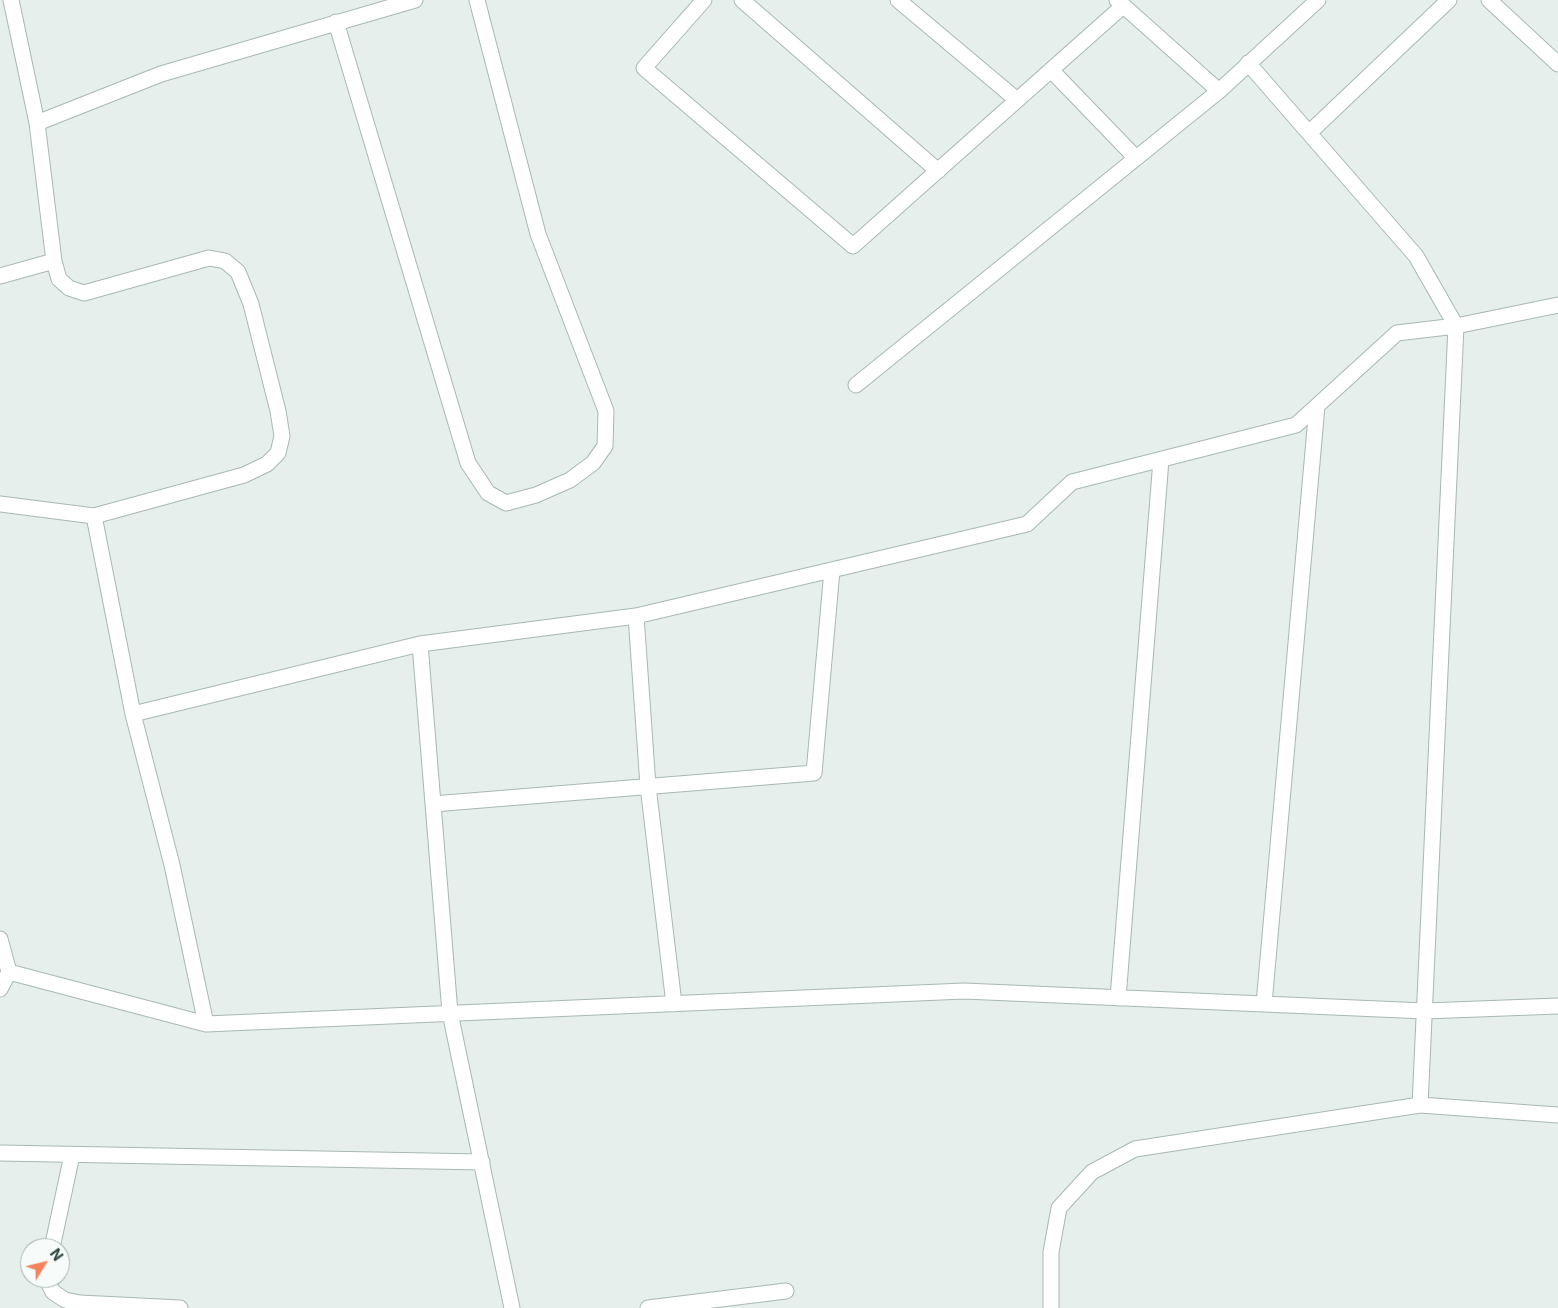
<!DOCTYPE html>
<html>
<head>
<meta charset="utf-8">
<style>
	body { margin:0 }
	#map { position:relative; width:1558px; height:1308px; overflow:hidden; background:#e6efeb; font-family:Inter,sans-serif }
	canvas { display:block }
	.north { position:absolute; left:20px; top:1238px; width:50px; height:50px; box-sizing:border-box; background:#f7fbf9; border:1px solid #a3b1ad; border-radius:50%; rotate:54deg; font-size:14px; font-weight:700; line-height:20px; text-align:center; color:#24423a }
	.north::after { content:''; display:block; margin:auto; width:18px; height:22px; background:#f4845f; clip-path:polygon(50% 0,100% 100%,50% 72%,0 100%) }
</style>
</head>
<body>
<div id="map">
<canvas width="1558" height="1308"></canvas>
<div class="north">N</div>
</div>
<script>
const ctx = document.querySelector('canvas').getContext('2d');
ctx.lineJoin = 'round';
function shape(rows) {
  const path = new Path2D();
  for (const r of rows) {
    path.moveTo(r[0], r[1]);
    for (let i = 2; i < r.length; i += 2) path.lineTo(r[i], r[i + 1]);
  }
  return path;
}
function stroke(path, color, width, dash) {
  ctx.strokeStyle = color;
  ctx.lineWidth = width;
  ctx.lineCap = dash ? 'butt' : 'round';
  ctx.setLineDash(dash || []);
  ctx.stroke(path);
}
const minor = shape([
	[11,0,37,123,54,261,59,279,69,288,84,293,209,258,225,261,238,272,251,304,278,411,282,436,278,453,267,464,244,475,94,516],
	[704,0,644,68,853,246,1123,6],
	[742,0,938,171],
	[898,0,1017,100],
	[1117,0,1219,91,1318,0],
	[1489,0,1558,64],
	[336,22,468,463,488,493,506,503,536,495,570,480,593,463,605,446,606,411,538,234,477,0],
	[1248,63,1416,256,1456,326,1420,1105],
	[1051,70,1136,158],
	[37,123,161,74,415,0],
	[1309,133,1449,0],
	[0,276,54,261],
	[1558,305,1456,326,1397,333,1296,425,1072,482,1027,524,636,616,420,644,133,714,172,865,206,1024,964,991,1425,1011,1558,1006],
	[856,385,1219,91],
	[0,504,94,516,133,714],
	[636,616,648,786,674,1004],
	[420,644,450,1013,512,1308],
	[433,804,814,773,832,570],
	[0,939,9,972,206,1024],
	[0,989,9,972],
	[1118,998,1161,460],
	[1264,1004,1317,406],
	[0,1153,482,1162],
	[52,1248,72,1155],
	[47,1278,47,1280,53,1292,65,1300,80,1303,180,1308],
	[648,1308,786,1291],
	[1051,1308,1051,1252,1059,1208,1092,1172,1135,1149,1420,1105,1558,1115]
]);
stroke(minor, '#a8b8b2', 17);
stroke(minor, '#fff', 15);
</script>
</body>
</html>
